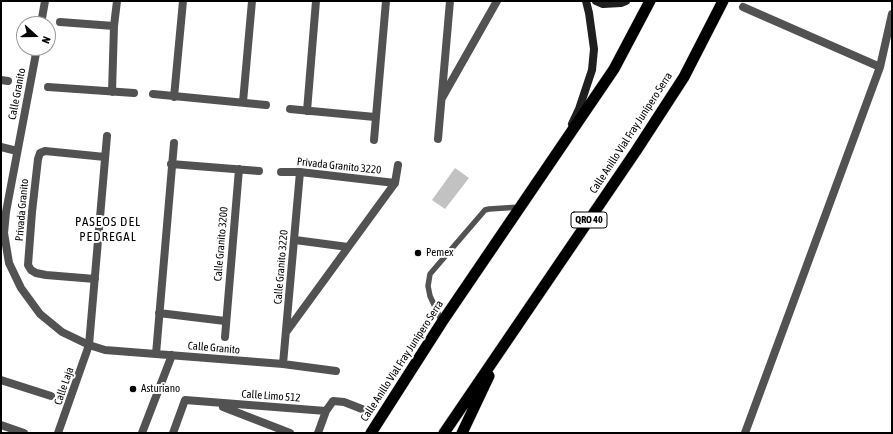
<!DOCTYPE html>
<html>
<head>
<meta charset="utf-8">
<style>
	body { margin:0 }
	#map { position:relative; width:893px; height:434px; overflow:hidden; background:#fff; font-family:"Asap Condensed",sans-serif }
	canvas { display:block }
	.frame { position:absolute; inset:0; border:2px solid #000; pointer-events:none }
	.north { position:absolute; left:16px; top:16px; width:40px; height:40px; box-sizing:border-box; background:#fff; border:1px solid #999; border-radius:50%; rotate:111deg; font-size:11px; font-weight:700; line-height:16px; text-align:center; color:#000 }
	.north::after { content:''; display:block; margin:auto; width:14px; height:18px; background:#000; clip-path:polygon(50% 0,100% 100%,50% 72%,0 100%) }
</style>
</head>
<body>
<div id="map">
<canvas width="893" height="434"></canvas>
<div class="frame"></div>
<div class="north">N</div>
</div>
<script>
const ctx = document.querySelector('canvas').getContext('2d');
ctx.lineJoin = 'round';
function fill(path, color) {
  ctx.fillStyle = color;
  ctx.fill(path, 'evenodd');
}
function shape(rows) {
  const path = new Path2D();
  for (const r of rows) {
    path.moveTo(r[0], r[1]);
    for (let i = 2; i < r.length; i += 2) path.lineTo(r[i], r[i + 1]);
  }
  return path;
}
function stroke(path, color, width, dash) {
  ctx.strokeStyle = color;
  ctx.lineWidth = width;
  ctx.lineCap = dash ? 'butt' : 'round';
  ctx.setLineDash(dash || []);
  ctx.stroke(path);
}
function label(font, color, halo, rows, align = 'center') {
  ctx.font = font + ' "Asap Condensed",sans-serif';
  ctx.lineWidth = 4;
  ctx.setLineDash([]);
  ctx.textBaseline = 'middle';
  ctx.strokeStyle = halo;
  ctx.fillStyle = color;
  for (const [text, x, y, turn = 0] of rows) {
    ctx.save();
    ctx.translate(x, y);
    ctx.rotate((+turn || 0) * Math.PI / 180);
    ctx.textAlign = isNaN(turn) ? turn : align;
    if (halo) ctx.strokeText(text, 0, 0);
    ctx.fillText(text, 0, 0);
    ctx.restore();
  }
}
fill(shape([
	[455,168,469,178,445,209,432,200]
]), '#c2c2c2');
const trunk = shape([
	[371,433,442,322,614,69,650,1],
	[444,433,636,151,684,77,723,1],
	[462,433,489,376]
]);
stroke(trunk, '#dbdbdb', 12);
stroke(shape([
	[442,322,430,296,428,286,430,274,485,210,489,209,520,207]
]), '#525252', 5.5);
stroke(shape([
	[743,7,880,67],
	[60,22,114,26],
	[41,24,45,1],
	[37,48,6,212,4,233,9,263,21,288,40,314,62,332,89,345,105,350,283,364,336,371],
	[1,80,8,81],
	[48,87,134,93],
	[112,92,114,26,117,1],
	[153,94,266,105],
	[174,97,183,1],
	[442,98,497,1],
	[243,102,252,1],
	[290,109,375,117],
	[307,111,316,1],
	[438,139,450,1],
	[374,140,386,1],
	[1,147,17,151],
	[171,164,259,171],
	[281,172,300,172,395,183],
	[295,240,348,247],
	[95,279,46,275,36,273,31,270,28,265,32,212,38,159,40,153,45,151,105,157],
	[159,313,225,321],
	[287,331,395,183,398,165],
	[225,337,239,169],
	[156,354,174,143],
	[283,364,300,172],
	[1,380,51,396],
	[223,407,290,433],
	[1,425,24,433],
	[58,433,89,345,107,136],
	[142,433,172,355],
	[173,433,185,400,326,411],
	[318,433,326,411,333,401,344,402,362,409],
	[745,433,880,67,892,14]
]), '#525252', 8);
stroke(shape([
	[596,1,603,4,621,3,626,1],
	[572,124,579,109,592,70,594,49,589,13,586,1]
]), '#1f1f1f', 8);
stroke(trunk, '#000', 11);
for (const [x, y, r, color] of [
	[418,253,4,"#000"],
	[133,389,4,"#000"]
]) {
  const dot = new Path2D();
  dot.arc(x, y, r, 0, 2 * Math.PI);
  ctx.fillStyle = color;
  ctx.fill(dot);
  stroke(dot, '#fff', 1.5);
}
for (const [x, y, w] of [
	[589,220,36]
]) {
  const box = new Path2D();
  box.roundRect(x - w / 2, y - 8, w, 16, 3);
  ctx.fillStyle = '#fff';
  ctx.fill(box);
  stroke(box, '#000', 1);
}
label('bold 10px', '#000', null, [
	["QRO 40",589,220]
]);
label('11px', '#000', '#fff', [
	["Calle Granito",17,94,-79],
	["Calle Anillo Vial Fray Junípero Serra",631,133,-57],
	["Privada Granito 3220",339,166,6],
	["Privada Granito",22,210,-85],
	["Calle Granito 3200",221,244,-85],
	["Calle Granito 3220",281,267,-85],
	["Calle Granito",214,348,5],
	["Calle Anillo Vial Fray Junípero Serra",402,361,-57],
	["Calle Laja",64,386,-71],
	["Calle Limo 512",271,396,4]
]);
label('11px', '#000', '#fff', [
	["Pemex",426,253],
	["Asturiano",141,389]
], 'left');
ctx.letterSpacing = '1px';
label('13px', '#000', '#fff', [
	["PASEOS DEL",108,222],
	["PEDREGAL",108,237]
]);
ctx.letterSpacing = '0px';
</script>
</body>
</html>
